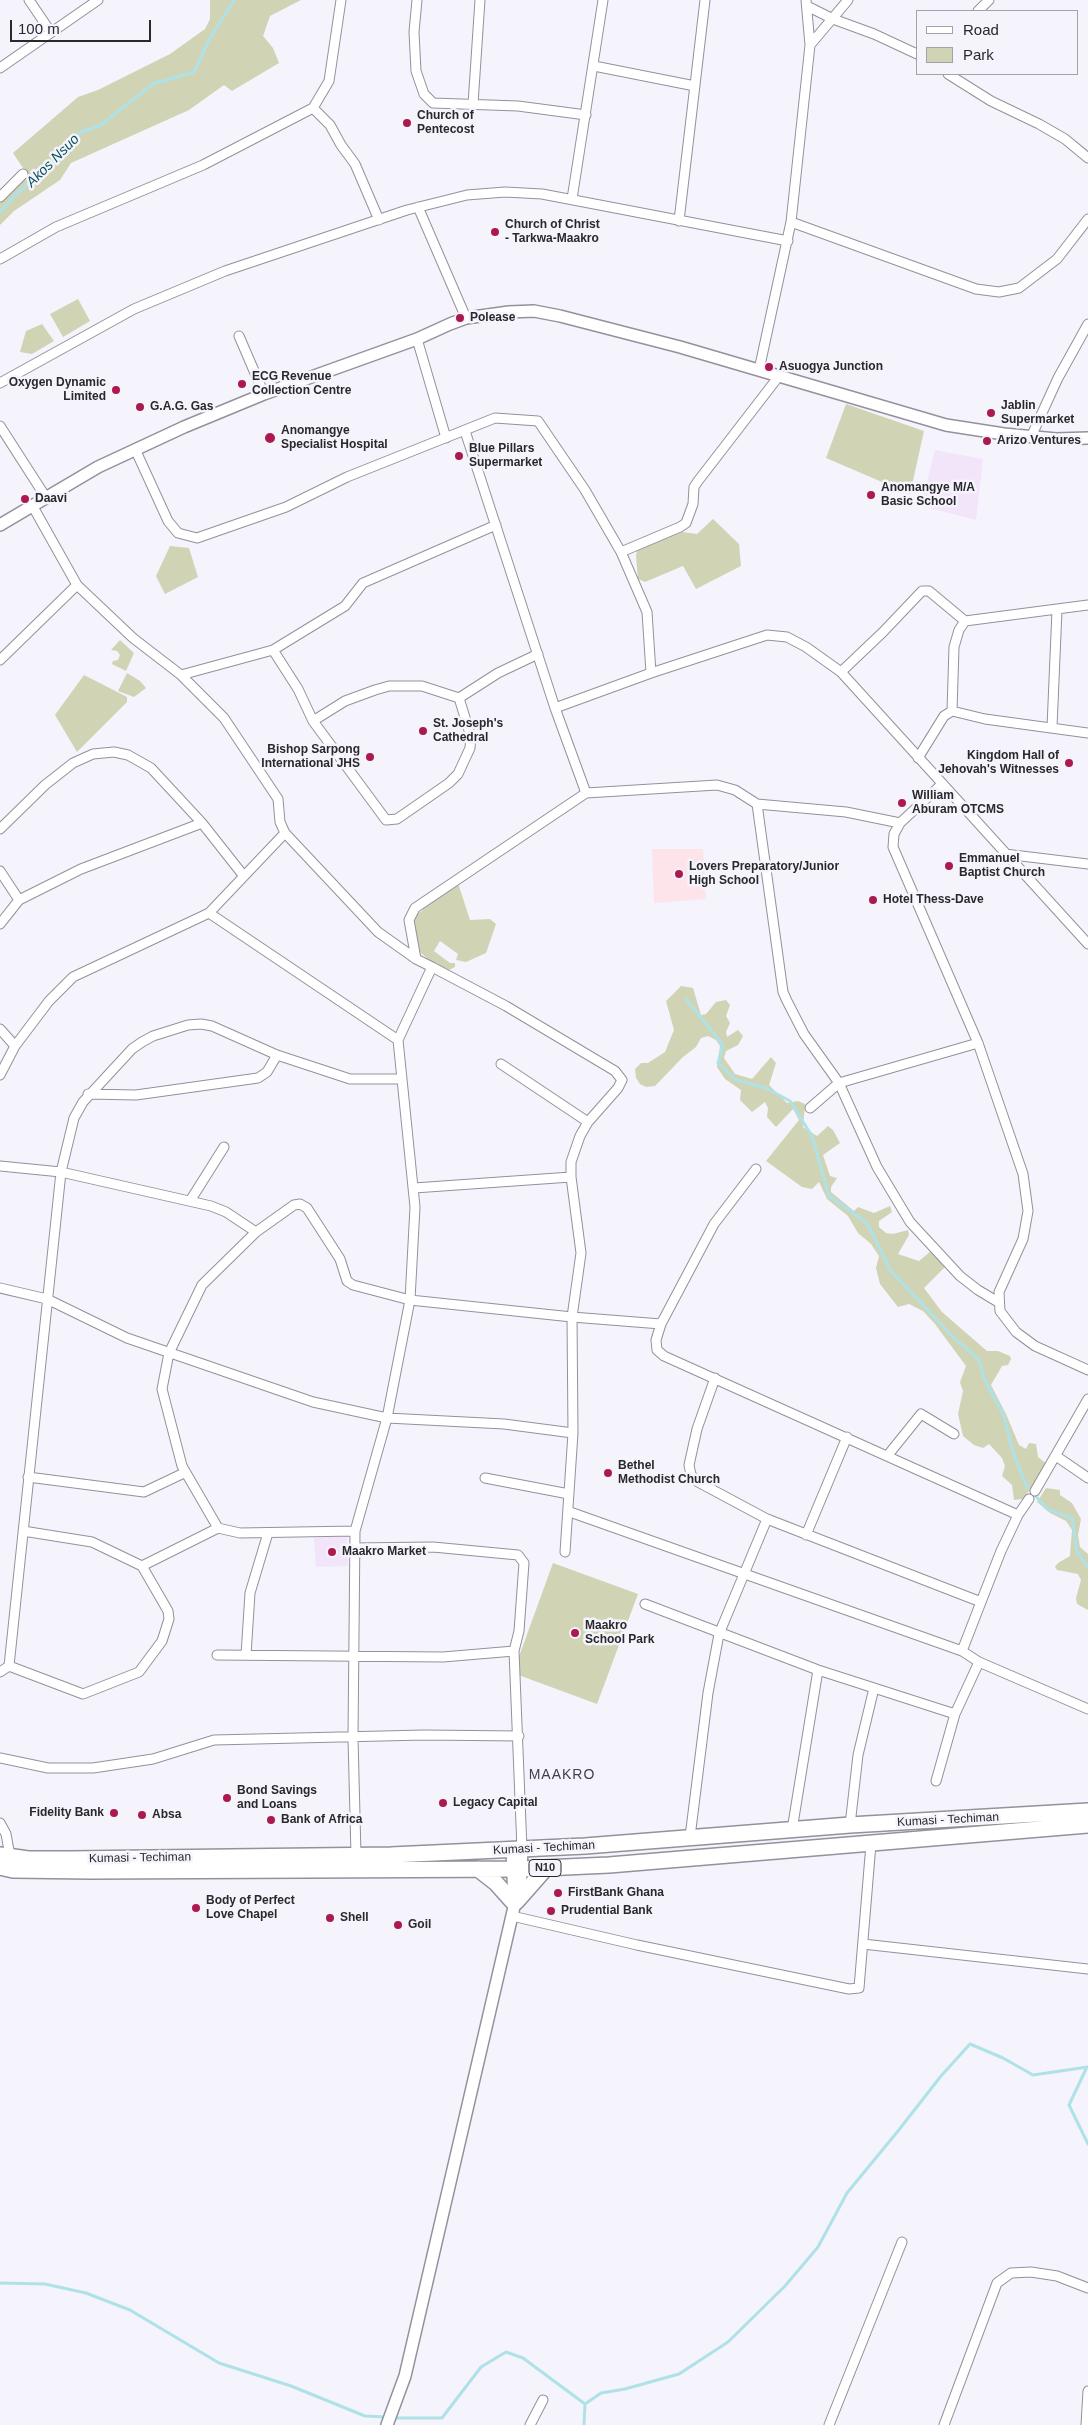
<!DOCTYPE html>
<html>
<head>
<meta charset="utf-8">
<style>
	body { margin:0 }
	#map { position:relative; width:1088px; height:2425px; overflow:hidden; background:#f5f3fc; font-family:Helvetica,sans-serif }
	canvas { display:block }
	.legend { position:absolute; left:916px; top:10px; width:162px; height:65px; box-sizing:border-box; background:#f5f3fc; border:1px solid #a3a2a9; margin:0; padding:6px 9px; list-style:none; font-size:15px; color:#29292c }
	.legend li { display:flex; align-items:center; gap:10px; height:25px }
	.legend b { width:25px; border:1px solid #a3a2a9 }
	.scale { position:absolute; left:10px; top:20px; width:141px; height:22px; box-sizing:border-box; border:2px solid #29292c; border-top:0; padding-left:6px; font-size:15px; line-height:18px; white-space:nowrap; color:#29292c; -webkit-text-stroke:4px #f5f3fc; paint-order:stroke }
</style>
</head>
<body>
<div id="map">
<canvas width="1088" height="2425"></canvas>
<ul class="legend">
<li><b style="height:6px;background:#fff"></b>Road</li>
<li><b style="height:14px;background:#d0d4b5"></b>Park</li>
</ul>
<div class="scale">100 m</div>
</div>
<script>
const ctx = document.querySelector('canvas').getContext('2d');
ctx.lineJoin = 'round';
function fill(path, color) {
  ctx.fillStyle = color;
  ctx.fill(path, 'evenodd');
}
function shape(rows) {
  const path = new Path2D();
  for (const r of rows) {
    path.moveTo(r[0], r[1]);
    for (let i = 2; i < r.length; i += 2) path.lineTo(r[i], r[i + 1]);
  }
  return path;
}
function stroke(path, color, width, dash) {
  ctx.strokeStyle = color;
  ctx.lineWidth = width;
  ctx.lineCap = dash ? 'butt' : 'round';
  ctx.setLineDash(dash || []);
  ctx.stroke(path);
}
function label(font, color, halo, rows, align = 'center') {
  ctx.font = font + ' Helvetica,sans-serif';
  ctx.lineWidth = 5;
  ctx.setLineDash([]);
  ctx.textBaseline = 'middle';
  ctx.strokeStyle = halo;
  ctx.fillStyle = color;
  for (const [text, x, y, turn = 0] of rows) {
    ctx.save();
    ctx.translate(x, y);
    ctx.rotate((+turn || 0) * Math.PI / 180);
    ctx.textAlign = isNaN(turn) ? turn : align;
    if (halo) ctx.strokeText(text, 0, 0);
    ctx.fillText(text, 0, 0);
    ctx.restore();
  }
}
fill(shape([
	[935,450,983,459,976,520,921,506],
	[347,1536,348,1566,316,1567,314,1538]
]), '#f2e5f9');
fill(shape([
	[652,849,703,849,706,899,654,903]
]), '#fde3ea');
fill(shape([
	[210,0,301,0,270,16,263,36,273,48,279,63,232,91,224,85,189,110,71,163,60,180,14,211,0,225,0,201,27,174,13,153,78,97,98,90,170,54,205,29,210,19],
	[78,299,90,321,63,337,50,314],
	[42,324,54,341,32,354,20,352,26,331],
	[846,404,924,431,910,494,826,458],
	[713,519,739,544,741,566,696,589,683,566,645,582,638,579,636,556,637,549,682,532,697,534],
	[170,546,189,548,198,577,165,594,156,576],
	[120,640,134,653,126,671,112,664,113,661,118,660,120,655,117,651,111,650],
	[127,673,140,681,146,688,134,697,118,691],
	[84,675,127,697,127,702,77,752,55,715],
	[458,883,470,920,490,919,496,924,486,953,466,962,456,960,458,954,440,941,434,951,450,963,455,963,455,967,449,970,430,961,420,952,413,920,416,914,422,911,426,902],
	[681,986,693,988,701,1015,706,1014,716,1002,726,1000,730,1005,726,1016,730,1023,726,1032,727,1037,738,1030,743,1036,738,1045,726,1051,724,1058,735,1074,752,1079,771,1057,776,1063,769,1085,787,1103,798,1101,805,1104,803,1127,817,1136,828,1126,833,1130,840,1143,823,1155,830,1176,837,1178,831,1187,831,1192,854,1211,858,1207,874,1213,890,1206,892,1212,879,1221,879,1227,886,1233,893,1234,908,1230,909,1235,898,1254,919,1261,931,1251,946,1266,924,1288,942,1312,987,1351,998,1351,1010,1356,1011,1359,1008,1365,1002,1366,991,1385,1006,1414,1019,1445,1026,1449,1029,1443,1036,1444,1038,1457,1048,1465,1023,1499,1014,1500,1012,1485,1002,1476,1005,1466,1002,1458,989,1444,983,1448,974,1445,963,1436,958,1414,963,1391,960,1382,966,1366,935,1324,923,1311,909,1304,898,1307,880,1284,876,1268,879,1256,871,1244,858,1233,848,1216,827,1199,819,1182,812,1189,802,1187,766,1161,799,1120,793,1109,776,1127,767,1117,768,1108,765,1102,752,1112,740,1100,741,1090,725,1079,717,1067,720,1046,716,1040,708,1036,701,1038,696,1047,683,1057,655,1086,646,1087,640,1084,636,1078,635,1069,641,1063,648,1063,665,1052,674,1030,666,1001],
	[1046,1488,1060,1490,1060,1495,1072,1503,1081,1519,1078,1535,1080,1547,1088,1554,1088,1610,1077,1604,1076,1598,1081,1580,1078,1574,1057,1570,1055,1567,1058,1563,1070,1556,1072,1530,1066,1521,1050,1513,1037,1502],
	[553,1563,638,1594,597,1704,513,1673]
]), '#d0d4b5');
stroke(shape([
	[0,212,17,193,54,163,81,132,101,125,153,84,194,72,209,40,234,0],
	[686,999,723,1045,718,1063,736,1080,766,1088,790,1101,812,1136,829,1196,867,1223,891,1271,950,1334,979,1360,984,1378,1004,1416,1012,1449,1026,1485,1047,1509,1072,1518,1077,1552,1088,1567],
	[1086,2069,1069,2105,1088,2144],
	[0,2283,45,2284,86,2293,130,2310,219,2363,291,2386,365,2416,386,2417],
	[392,2418,442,2418,481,2367,506,2352,523,2358,585,2404],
	[584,2425,585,2404,601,2393,625,2389,679,2374,728,2342,785,2286,818,2247,847,2193,898,2131,941,2076,970,2044,1003,2058,1033,2075,1088,2067]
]), '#aee2e7', 3);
const minor = shape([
	[29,0,50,31],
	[417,0,414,32,416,71,424,94,433,103,518,106,586,115],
	[807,6,833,19,874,34,917,54],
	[978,11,989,0],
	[810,45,848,0],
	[594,66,695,86],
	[0,68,98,0],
	[948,74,991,101,1039,124,1065,139,1088,158],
	[473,104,480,0],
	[313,108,330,125,341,145,355,164,379,220],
	[0,197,23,174],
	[572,199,603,0],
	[418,207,466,318],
	[679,221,705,0],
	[791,222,976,289,999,292,1019,288,1057,259,1088,219],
	[0,259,56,227,203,165,313,108,329,81,341,0],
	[239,336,264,394],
	[417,339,446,438],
	[759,370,791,222,810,45,806,0],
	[0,383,134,309,225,271,407,210,467,195,505,192,542,194,788,241],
	[0,426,45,496],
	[465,431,555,708,586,793],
	[1031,437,1058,378,1088,324],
	[135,449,168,521,178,533,197,538,286,507,347,477,495,418,538,421,585,490,621,552,647,612,651,673],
	[32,505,77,585,133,638,181,675,224,718,278,799,280,822,285,833,378,932,416,959,432,967,398,1040,415,1207,410,1300,387,1418,355,1531,353,1738,356,1855],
	[621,552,680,527,686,523,693,504,694,487,698,481,779,376],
	[273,650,345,606,363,583,496,525],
	[0,660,77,585],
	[841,672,883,632,922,591,929,591,965,621],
	[181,675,273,650,298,689,313,721,386,820,397,819,449,783,458,774,470,748,471,737,459,698,422,686,389,686,375,690,345,701,313,721],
	[459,698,498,673,538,654],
	[555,708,651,673,767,635,787,637,806,647,841,672,1088,944],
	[952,711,954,647,959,630,965,621,1088,605],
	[1052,727,1057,610],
	[918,758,944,716,952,711,985,719,1088,733],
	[942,784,900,823,894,834,893,847,978,1043,1023,1174,1028,1211,1023,1239,999,1292,1000,1311,1016,1332,1035,1346,1088,1370],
	[757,804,783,992,787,1001,804,1034,839,1083,877,1167,910,1222,960,1276,978,1290,998,1302],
	[0,829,45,785,73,763,93,754,114,752,128,755,151,768,202,823,243,875],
	[1005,854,1088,864],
	[0,871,19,900],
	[209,913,398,1040],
	[0,924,19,900,81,869,202,823],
	[416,959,409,920,415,908,586,793,717,785,735,790,757,804,846,812,900,823],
	[432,967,506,1006,615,1071,622,1080,618,1088,588,1122,580,1136,571,1162,571,1177,581,1253,572,1317,573,1433,565,1552],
	[0,1029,15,1046],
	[501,1064,588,1122],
	[0,1075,15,1046,49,1001,73,977,209,913,285,833],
	[88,1094,136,1095,258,1078,267,1072,277,1055],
	[810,1108,839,1083,978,1043],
	[0,1166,61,1172,211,1206,226,1212,256,1232],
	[756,1169,714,1224,661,1324,656,1340,657,1350,664,1356,1018,1515],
	[414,1188,571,1177],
	[190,1201,224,1147],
	[0,1288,47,1299,127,1338,313,1402,387,1418,504,1424,573,1433],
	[715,1378,697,1429,689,1465,691,1475,698,1482,767,1519],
	[888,1455,921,1414,954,1434],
	[1056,1456,1088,1478],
	[28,1477,144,1492,184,1473],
	[485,1478,569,1494],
	[1035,1491,1088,1399],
	[570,1512,962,1651,979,1662,1088,1709],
	[218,1528,182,1466,162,1389,169,1353,202,1285,256,1232,294,1205,300,1204,307,1208,340,1259,347,1281,353,1285,410,1300,572,1317,661,1324],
	[23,1531,92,1542,142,1566,218,1528,240,1533,355,1531],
	[806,1535,847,1437],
	[981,1602,1001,1551,1018,1515,1029,1499],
	[645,1604,818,1670,955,1714],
	[514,1651,522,1849],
	[217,1655,443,1657,514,1651,519,1631,524,1563,518,1555,433,1547,354,1548],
	[246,1655,250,1593,268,1533],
	[9,1666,83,1694,139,1672,162,1641,169,1619,168,1611,142,1566],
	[0,1672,9,1666,61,1172,74,1118,83,1102,132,1049,142,1042,153,1036,188,1025,201,1024,212,1026,277,1055,350,1079,401,1079],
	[0,1758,48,1768,93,1768,153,1759,214,1740,424,1735,519,1736],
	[936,1781,955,1714,979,1662],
	[0,1823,6,1834,10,1856],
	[850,1825,858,1755,874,1688],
	[792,1830,818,1670],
	[690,1837,708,1693,719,1634,767,1519,981,1602,962,1651],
	[512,1916,637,1945,849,1989,859,1988,871,1844],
	[863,1944,1088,1969],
	[530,2425,543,2400],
	[829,2425,902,2242],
	[944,2425,997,2283,1011,2273,1031,2272,1057,2276,1088,2288],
	[1086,2425,1088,2391]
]);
const tertiary = shape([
	[0,525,98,467,184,427,264,394,417,339,450,324,466,318,509,312,534,311,560,316,680,347,946,425,1004,434,1056,439,1088,438],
	[512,1850,514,1905],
	[387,2425,405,2376,514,1907,520,1893,522,1849]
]);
const trunk = shape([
	[0,1855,28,1859,71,1859,391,1855,585,1846,850,1825,1088,1811],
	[0,1867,13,1870,90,1871,522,1869,609,1865,1088,1825],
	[478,1869,496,1883,513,1902],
	[516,1902,546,1868]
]);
stroke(minor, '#94919a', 11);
stroke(tertiary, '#94919a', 14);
stroke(trunk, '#94919a', 18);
stroke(minor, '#fff', 9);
stroke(tertiary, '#fff', 11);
stroke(trunk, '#fff', 15);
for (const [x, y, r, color] of [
	[407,123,5,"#ab194e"],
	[495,232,5,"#ab194e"],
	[460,318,5,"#ab194e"],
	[769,367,5,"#ab194e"],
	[242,384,5,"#ab194e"],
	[116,390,5,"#ab194e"],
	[140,407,5,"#ab194e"],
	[991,413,5,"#ab194e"],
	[270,438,6,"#ab194e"],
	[987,441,5,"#ab194e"],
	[459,456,5,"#ab194e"],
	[871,495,5,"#ab194e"],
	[25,499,5,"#ab194e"],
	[423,731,5,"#ab194e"],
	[370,757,5,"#ab194e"],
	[1069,763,5,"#ab194e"],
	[902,803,5,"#ab194e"],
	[949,866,5,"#ab194e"],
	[679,874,5,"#ab194e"],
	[873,900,5,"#ab194e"],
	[608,1473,5,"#ab194e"],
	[332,1552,5,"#ab194e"],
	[575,1633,5,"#ab194e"],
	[227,1798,5,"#ab194e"],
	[443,1803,5,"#ab194e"],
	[114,1813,5,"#ab194e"],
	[142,1815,5,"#ab194e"],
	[271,1820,5,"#ab194e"],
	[558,1893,5,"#ab194e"],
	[196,1908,5,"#ab194e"],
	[551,1911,5,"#ab194e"],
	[330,1918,5,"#ab194e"],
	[398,1925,5,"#ab194e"]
]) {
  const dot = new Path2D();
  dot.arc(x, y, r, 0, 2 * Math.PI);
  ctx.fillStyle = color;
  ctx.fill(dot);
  stroke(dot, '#f5f3fc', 2);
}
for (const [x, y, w] of [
	[545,1868,32]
]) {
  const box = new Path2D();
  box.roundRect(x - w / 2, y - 8.5, w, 17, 4);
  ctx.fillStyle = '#f5f3fc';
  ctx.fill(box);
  stroke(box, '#29292c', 1);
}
label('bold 11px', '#29292c', null, [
	["N10",545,1868]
]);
label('bold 12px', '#29292c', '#f5f3fc', [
	["Church of",417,116],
	["Pentecost",417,130],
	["Church of Christ",505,225],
	["- Tarkwa-Maakro",505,239],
	["Polease",470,318],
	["Asuogya Junction",779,367],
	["ECG Revenue",252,377],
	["Collection Centre",252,391],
	["Oxygen Dynamic",106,383,"right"],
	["Limited",106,397,"right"],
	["Jablin",1001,406],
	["Supermarket",1001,420],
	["G.A.G. Gas",150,407],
	["Anomangye",281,431],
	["Specialist Hospital",281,445],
	["Arizo Ventures",997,441],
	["Blue Pillars",469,449],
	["Supermarket",469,463],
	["Anomangye M/A",881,488],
	["Basic School",881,502],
	["Daavi",35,499],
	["St. Joseph's",433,724],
	["Cathedral",433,738],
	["Bishop Sarpong",360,750,"right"],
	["International JHS",360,764,"right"],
	["Kingdom Hall of",1059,756,"right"],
	["Jehovah's Witnesses",1059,770,"right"],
	["William",912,796],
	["Aburam OTCMS",912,810],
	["Emmanuel",959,859],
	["Baptist Church",959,873],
	["Lovers Preparatory/Junior",689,867],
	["High School",689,881],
	["Hotel Thess-Dave",883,900],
	["Bethel",618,1466],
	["Methodist Church",618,1480],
	["Maakro Market",342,1552],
	["Maakro",585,1626],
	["School Park",585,1640],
	["Bond Savings",237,1791],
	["and Loans",237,1805],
	["Legacy Capital",453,1803],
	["Fidelity Bank",104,1813,"right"],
	["Absa",152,1815],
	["Bank of Africa",281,1820],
	["FirstBank Ghana",568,1893],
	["Body of Perfect",206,1901],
	["Love Chapel",206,1915],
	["Prudential Bank",561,1911],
	["Shell",340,1918],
	["Goil",408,1925]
], 'left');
label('12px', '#29292c', '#f5f3fc', [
	["Kumasi - Techiman",948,1820,-3],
	["Kumasi - Techiman",544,1848,-3],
	["Kumasi - Techiman",140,1858,-1]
]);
label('italic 14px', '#075359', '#f5f3fc', [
	["Akos Nsuo",53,161,-45]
]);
ctx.letterSpacing = '1px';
label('14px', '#424048', '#f5f3fc', [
	["MAAKRO",562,1775]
]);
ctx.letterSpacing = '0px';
</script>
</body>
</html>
